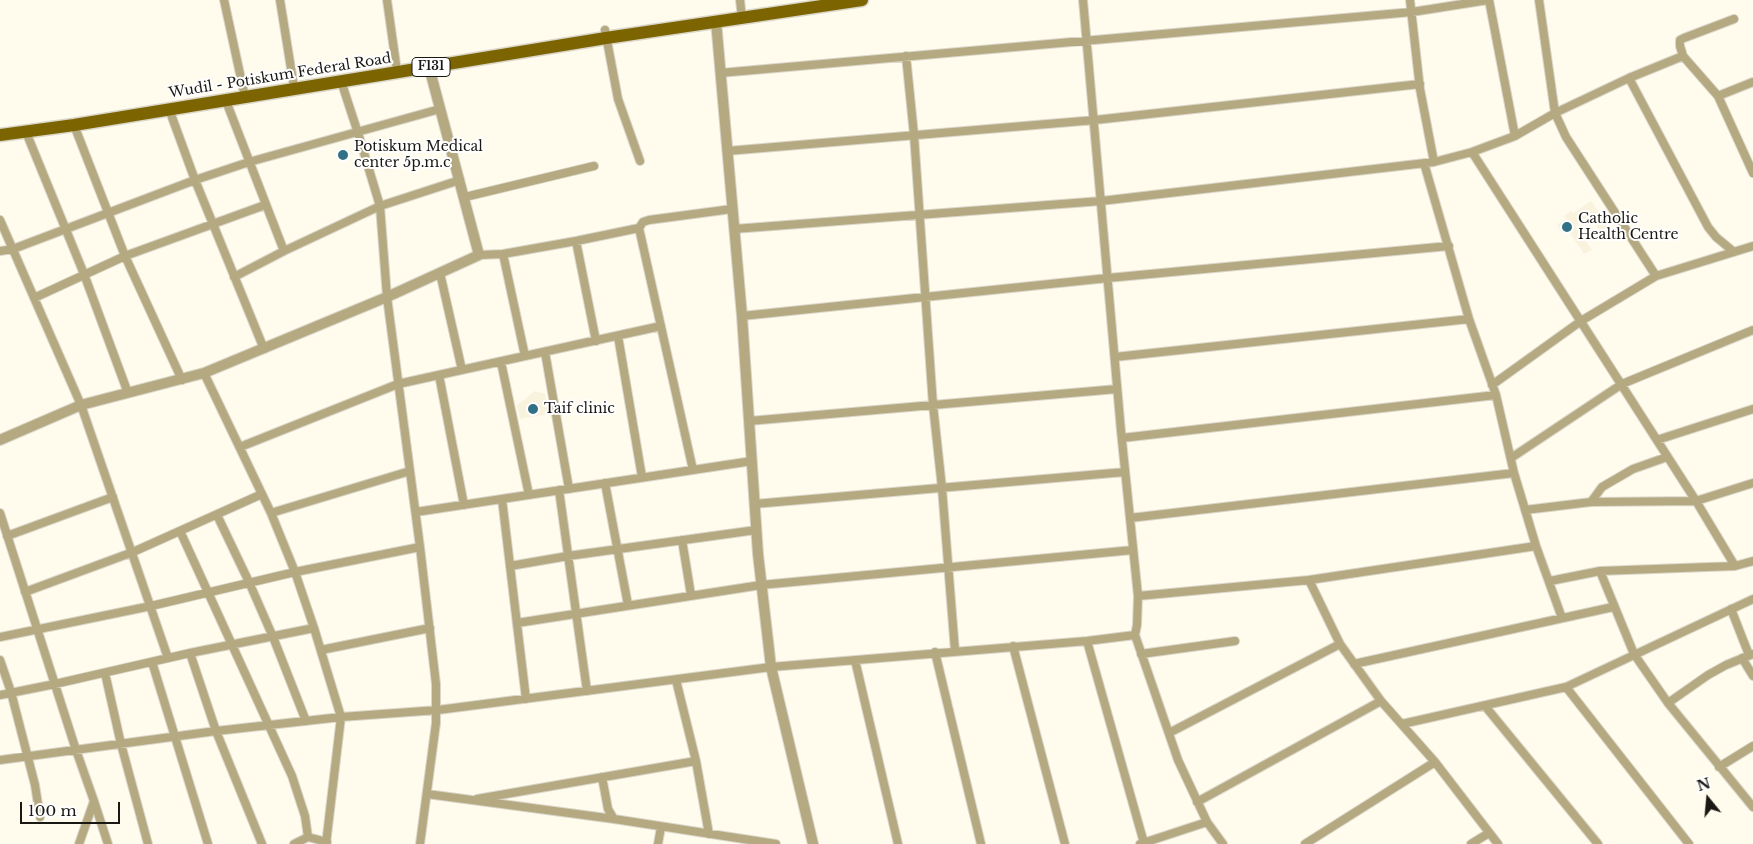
<!DOCTYPE html>
<html>
<head>
<meta charset="utf-8">
<style>
	body { margin:0 }
	#map { position:relative; width:1753px; height:844px; overflow:hidden; background:#fffbed; font-family:"Libre Baskerville",serif }
	canvas { display:block }
	.north { position:absolute; left:1683px; top:774px; width:50px; height:50px; -webkit-text-stroke:4px #fff; paint-order:stroke; rotate:343deg; font-size:14px; font-weight:700; line-height:20px; text-align:center; color:#191813 }
	.north::after { content:''; display:block; margin:auto; width:18px; height:22px; background:#191813; clip-path:polygon(50% 0,100% 100%,50% 72%,0 100%) }
	.scale { position:absolute; left:20px; top:802px; width:100px; height:22px; box-sizing:border-box; border:2px solid #191813; border-top:0; padding-left:6px; font-size:15px; line-height:18px; white-space:nowrap; color:#191813; -webkit-text-stroke:4px #fff; paint-order:stroke }
</style>
</head>
<body>
<div id="map">
<canvas width="1753" height="844"></canvas>
<div class="north">N</div>
<div class="scale">100 m</div>
</div>
<script>
const ctx = document.querySelector('canvas').getContext('2d');
ctx.lineJoin = 'round';
function fill(path, color) {
  ctx.fillStyle = color;
  ctx.fill(path, 'evenodd');
}
function shape(rows) {
  const path = new Path2D();
  for (const r of rows) {
    path.moveTo(r[0], r[1]);
    for (let i = 2; i < r.length; i += 2) path.lineTo(r[i], r[i + 1]);
  }
  return path;
}
function stroke(path, color, width, dash) {
  ctx.strokeStyle = color;
  ctx.lineWidth = width;
  ctx.lineCap = dash ? 'butt' : 'round';
  ctx.setLineDash(dash || []);
  ctx.stroke(path);
}
function label(font, color, halo, rows, align = 'center') {
  ctx.font = font + ' "Libre Baskerville",serif';
  ctx.lineWidth = 4;
  ctx.setLineDash([]);
  ctx.textBaseline = 'middle';
  ctx.strokeStyle = halo;
  ctx.fillStyle = color;
  for (const [text, x, y, turn = 0] of rows) {
    ctx.save();
    ctx.translate(x, y);
    ctx.rotate((+turn || 0) * Math.PI / 180);
    ctx.textAlign = isNaN(turn) ? turn : align;
    if (halo) ctx.strokeText(text, 0, 0);
    ctx.fillText(text, 0, 0);
    ctx.restore();
  }
}
fill(shape([
	[1591,201,1615,235,1606,240,1590,215,1575,225,1592,250,1584,254,1568,230,1562,232,1557,225,1566,219,1564,216,1571,211,1573,213],
	[535,391,545,394,548,414,520,419,517,405]
]), '#f9f3dd');
const minor = shape([
	[224,0,245,97],
	[280,0,293,81],
	[387,0,396,64],
	[740,0,742,18],
	[1083,0,1121,431,1138,596,1137,625,1135,635,1178,760,1207,822,1223,844],
	[1410,0,1420,89,1434,162],
	[1489,0,1515,136],
	[1539,0,1555,113,1566,137,1656,276],
	[1734,19,1684,38,1680,40,1680,46,1683,56,1718,96,1753,173],
	[605,30,618,99,640,161],
	[906,56,914,135,933,405,942,488,955,651],
	[720,73,1412,12,1488,0],
	[1629,78,1708,227,1716,237,1734,252],
	[341,81,358,133,380,206,387,297,420,547,436,684,436,723,420,844],
	[1718,96,1753,82],
	[226,101,284,251],
	[169,109,195,180,264,349],
	[74,125,125,256,182,380],
	[26,132,84,274,128,393],
	[727,151,1095,120,1420,84],
	[1472,152,1696,501,1735,566],
	[1424,163,1469,319,1496,395,1514,473,1536,546,1562,618],
	[465,197,594,166],
	[0,220,81,405,168,658],
	[639,228,693,470],
	[734,229,1101,201,1434,162,1472,152,1515,136,1555,113,1629,78,1683,56],
	[576,241,596,341],
	[0,251,13,249,195,180,249,162,440,109],
	[503,254,525,356],
	[479,255,503,254,576,241,639,228,643,222,649,220,732,209],
	[440,273,462,370],
	[234,277,284,251,380,206,460,180],
	[34,298,125,256,265,205],
	[742,316,1108,278,1449,246],
	[618,336,642,477],
	[545,352,569,489],
	[1115,357,1469,319],
	[501,362,529,495],
	[204,373,271,513,295,572,314,628,341,717,326,844],
	[439,375,464,505],
	[1492,385,1581,321,1656,276,1753,246],
	[749,421,1117,389],
	[1122,438,1496,395],
	[1657,440,1753,409],
	[240,447,398,384,661,326],
	[1511,458,1622,384,1753,330],
	[605,483,628,605],
	[559,490,587,691],
	[502,499,526,699],
	[1591,502,1602,487,1633,469,1667,457],
	[754,504,1125,472],
	[1525,510,1591,502,1696,501,1753,483],
	[416,512,752,461],
	[0,513,76,750,94,801,108,844],
	[271,513,410,471],
	[217,515,249,582,273,637,306,721],
	[1130,518,1514,473],
	[180,531,292,776,305,816,308,837],
	[7,536,113,497],
	[682,540,691,595],
	[510,566,568,556,756,530],
	[1600,571,1634,654,1668,703,1753,807],
	[1309,580,1340,644,1381,701,1435,762,1498,844],
	[1550,581,1600,571,1735,566,1753,561],
	[25,592,133,552,262,494],
	[1138,596,1309,580,1536,546],
	[1731,609,1749,655],
	[517,623,761,585,1133,550],
	[0,637,151,606,295,572,420,547],
	[1087,641,1144,843],
	[1013,646,1065,844],
	[321,650,430,628],
	[935,652,981,844],
	[190,653,216,731,262,844],
	[1141,654,1235,641],
	[1742,658,1753,676],
	[0,660,11,692,35,785,40,817],
	[855,660,898,844],
	[152,662,208,844],
	[1354,664,1613,607],
	[105,673,121,744,148,844],
	[676,680,696,761,709,834],
	[1566,687,1689,844],
	[0,695,55,684,190,653,314,628],
	[1668,703,1708,675,1726,665,1753,654],
	[1485,706,1598,844],
	[1402,724,1566,687,1753,599],
	[1169,733,1340,644],
	[0,760,216,731,341,717,438,710,771,667,1087,641,1135,635],
	[1719,767,1753,746],
	[602,777,608,809,614,819],
	[427,794,614,819,776,844],
	[477,799,696,761],
	[1197,802,1381,701],
	[79,844,94,801],
	[294,844,308,837,327,842],
	[658,844,661,827],
	[1140,844,1207,822],
	[1305,844,1435,762],
	[1471,844,1489,833]
]);
const tertiary = shape([
	[716,21,742,316,758,554,771,667,813,844],
	[0,440,81,405,204,373,387,297,479,255,429,67]
]);
const primary = shape([
	[0,135,74,125,606,38,862,0]
]);
stroke(minor, '#dad7ca', 10);
stroke(tertiary, '#dad7ca', 12);
stroke(primary, '#dad7ca', 15);
stroke(minor, '#b5a981', 8);
stroke(tertiary, '#b5a981', 10);
stroke(primary, '#7c6500', 12);
for (const [x, y, r, color] of [
	[343,155,6,"#327086"],
	[1567,227,6,"#327086"],
	[533,409,6,"#327086"]
]) {
  const dot = new Path2D();
  dot.arc(x, y, r, 0, 2 * Math.PI);
  ctx.fillStyle = color;
  ctx.fill(dot);
  stroke(dot, '#fff', 2);
}
for (const [x, y, w] of [
	[431,67,38]
]) {
  const box = new Path2D();
  box.roundRect(x - w / 2, y - 9.5, w, 19, 4);
  ctx.fillStyle = '#fff';
  ctx.fill(box);
  stroke(box, '#191813', 1);
}
label('bold 12px', '#191813', null, [
	["F131",431,67]
]);
label('14px', '#191813', '#fff', [
	["Wudil - Potiskum Federal Road",280,76,-9]
]);
label('14px', '#191813', '#fff', [
	["Potiskum Medical",354,147],
	["center 5p.m.c",354,163],
	["Catholic",1578,219],
	["Health Centre",1578,235],
	["Taif clinic",544,409]
], 'left');
</script>
</body>
</html>
